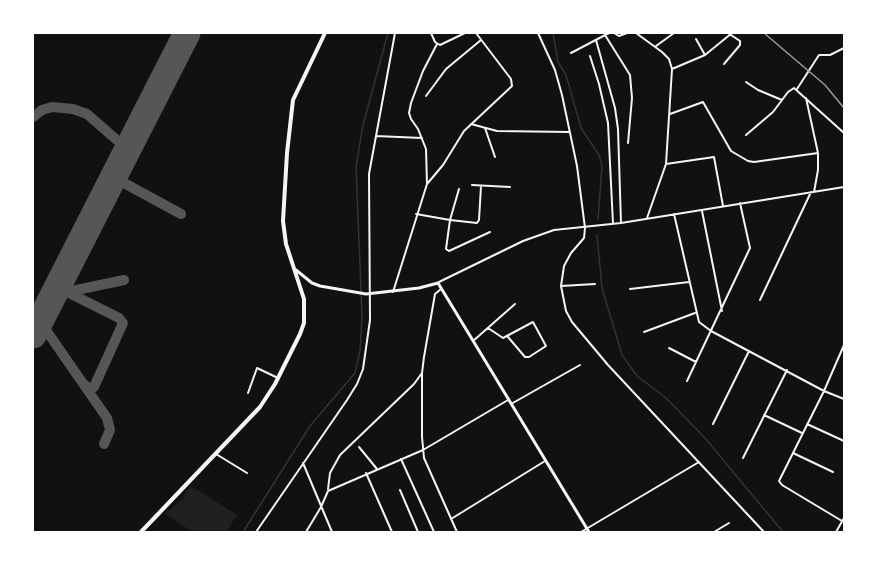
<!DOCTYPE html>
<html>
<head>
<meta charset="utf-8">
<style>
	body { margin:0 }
	#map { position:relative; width:877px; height:565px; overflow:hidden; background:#111; font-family:"Alegreya Sans",sans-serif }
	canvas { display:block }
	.frame { position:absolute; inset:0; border:34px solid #fff; pointer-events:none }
</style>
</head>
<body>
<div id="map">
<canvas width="877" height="565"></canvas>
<div class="frame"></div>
</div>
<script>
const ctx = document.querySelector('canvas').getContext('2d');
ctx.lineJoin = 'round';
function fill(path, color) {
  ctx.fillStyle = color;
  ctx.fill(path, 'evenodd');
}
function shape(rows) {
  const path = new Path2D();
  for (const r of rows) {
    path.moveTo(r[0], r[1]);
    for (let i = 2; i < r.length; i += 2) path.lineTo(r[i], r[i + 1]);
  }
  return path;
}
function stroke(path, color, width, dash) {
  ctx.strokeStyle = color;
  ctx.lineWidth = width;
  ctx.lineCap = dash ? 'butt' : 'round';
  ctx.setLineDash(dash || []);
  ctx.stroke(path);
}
fill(shape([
	[191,486,237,515,226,532,193,532,165,514,182,499]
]), '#202020');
stroke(shape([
	[553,33,558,62,566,75,581,128,599,155,602,166,598,219],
	[597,235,602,288,622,355,637,376,666,398,705,438,783,532],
	[243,532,310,426,355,373,360,351,362,315,356,167,363,125,388,33]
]), '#333', 1.5);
stroke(shape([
	[33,117,42,110,52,107,73,109,87,114,118,141,128,147],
	[113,177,181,214],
	[57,287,119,318,123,323,94,387,89,389,85,385],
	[67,292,124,280],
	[38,325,48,333,107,418,110,430,104,444]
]), '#565656', 10);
stroke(shape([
	[33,335,187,33]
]), '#565656', 27);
stroke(shape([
	[431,33,435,42,440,45,465,33],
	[538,33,555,70,562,95,577,166,585,228,584,238,571,253,564,266,561,286,566,311,572,322,608,365,764,532],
	[614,33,619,36,627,33],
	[636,33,662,52,669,59,672,69,666,164,647,218],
	[605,35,630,75,632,98,628,143],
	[696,39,705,55],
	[596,40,615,108,618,129,621,223],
	[656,46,674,33],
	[571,53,609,33],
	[590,56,599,84,608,123,613,224],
	[724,64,740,45,740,41,728,33],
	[672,69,705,55,732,33],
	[746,82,758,90,782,100],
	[797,89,819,55,830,55,844,48],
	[426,96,446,69,481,40],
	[806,98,818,153,818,170,814,192],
	[670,114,703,102,731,151,748,161,754,162,818,153],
	[471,124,497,131,569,132],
	[485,128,495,157],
	[746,135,773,112,788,92,794,88,844,133],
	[376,136,422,138],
	[666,164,714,157,723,206],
	[427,184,443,165,464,131,512,86,511,79,476,33],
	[472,185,510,187],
	[459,189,450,220,446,249,449,251,490,232],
	[702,211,722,311],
	[416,214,450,220,477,223,479,220,481,186],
	[674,214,699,322,711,331,824,391,844,399],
	[439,282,523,241,554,230,621,223,844,187],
	[561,286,595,284],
	[441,289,435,294,424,357,422,373,422,437,424,458,457,532],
	[630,289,689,282],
	[393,292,427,184,426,149,418,129,411,119,409,113,411,103,423,71,437,44],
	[760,300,811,192],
	[488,328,503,338,533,322,546,346,529,357,525,357,508,337],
	[644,332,695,313],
	[473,341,515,304],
	[669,348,696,362],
	[687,381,750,248,740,203],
	[248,393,257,368,278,378],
	[511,404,580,365],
	[764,415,802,433],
	[713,424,749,351],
	[807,424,844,441],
	[359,447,377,469],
	[793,453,833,472],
	[216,454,247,473],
	[743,458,787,370],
	[401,459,434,532],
	[303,463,332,532],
	[366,473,392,532],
	[328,489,330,473,340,455,414,384,422,373],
	[400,490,418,532],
	[451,519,545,461],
	[842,521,782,485,779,481,824,391,844,345],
	[256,532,347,400,357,384,363,369,370,320,369,174,395,33],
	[306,532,321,507,328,491,423,450,508,400],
	[581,532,699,462],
	[714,532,729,523],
	[836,532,844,518]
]), '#f5f5f5', 2);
stroke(shape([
	[296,270,312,283,320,286,366,294,419,288,438,283,589,532]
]), '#f5f5f5', 3);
stroke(shape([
	[141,532,260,407,275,384,300,334,304,323,304,299,286,244,283,221,287,153,293,100,325,33]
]), '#f5f5f5', 4);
stroke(shape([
	[764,33,825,85,844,108]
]), '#9a9a9a', 1.5);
</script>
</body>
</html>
